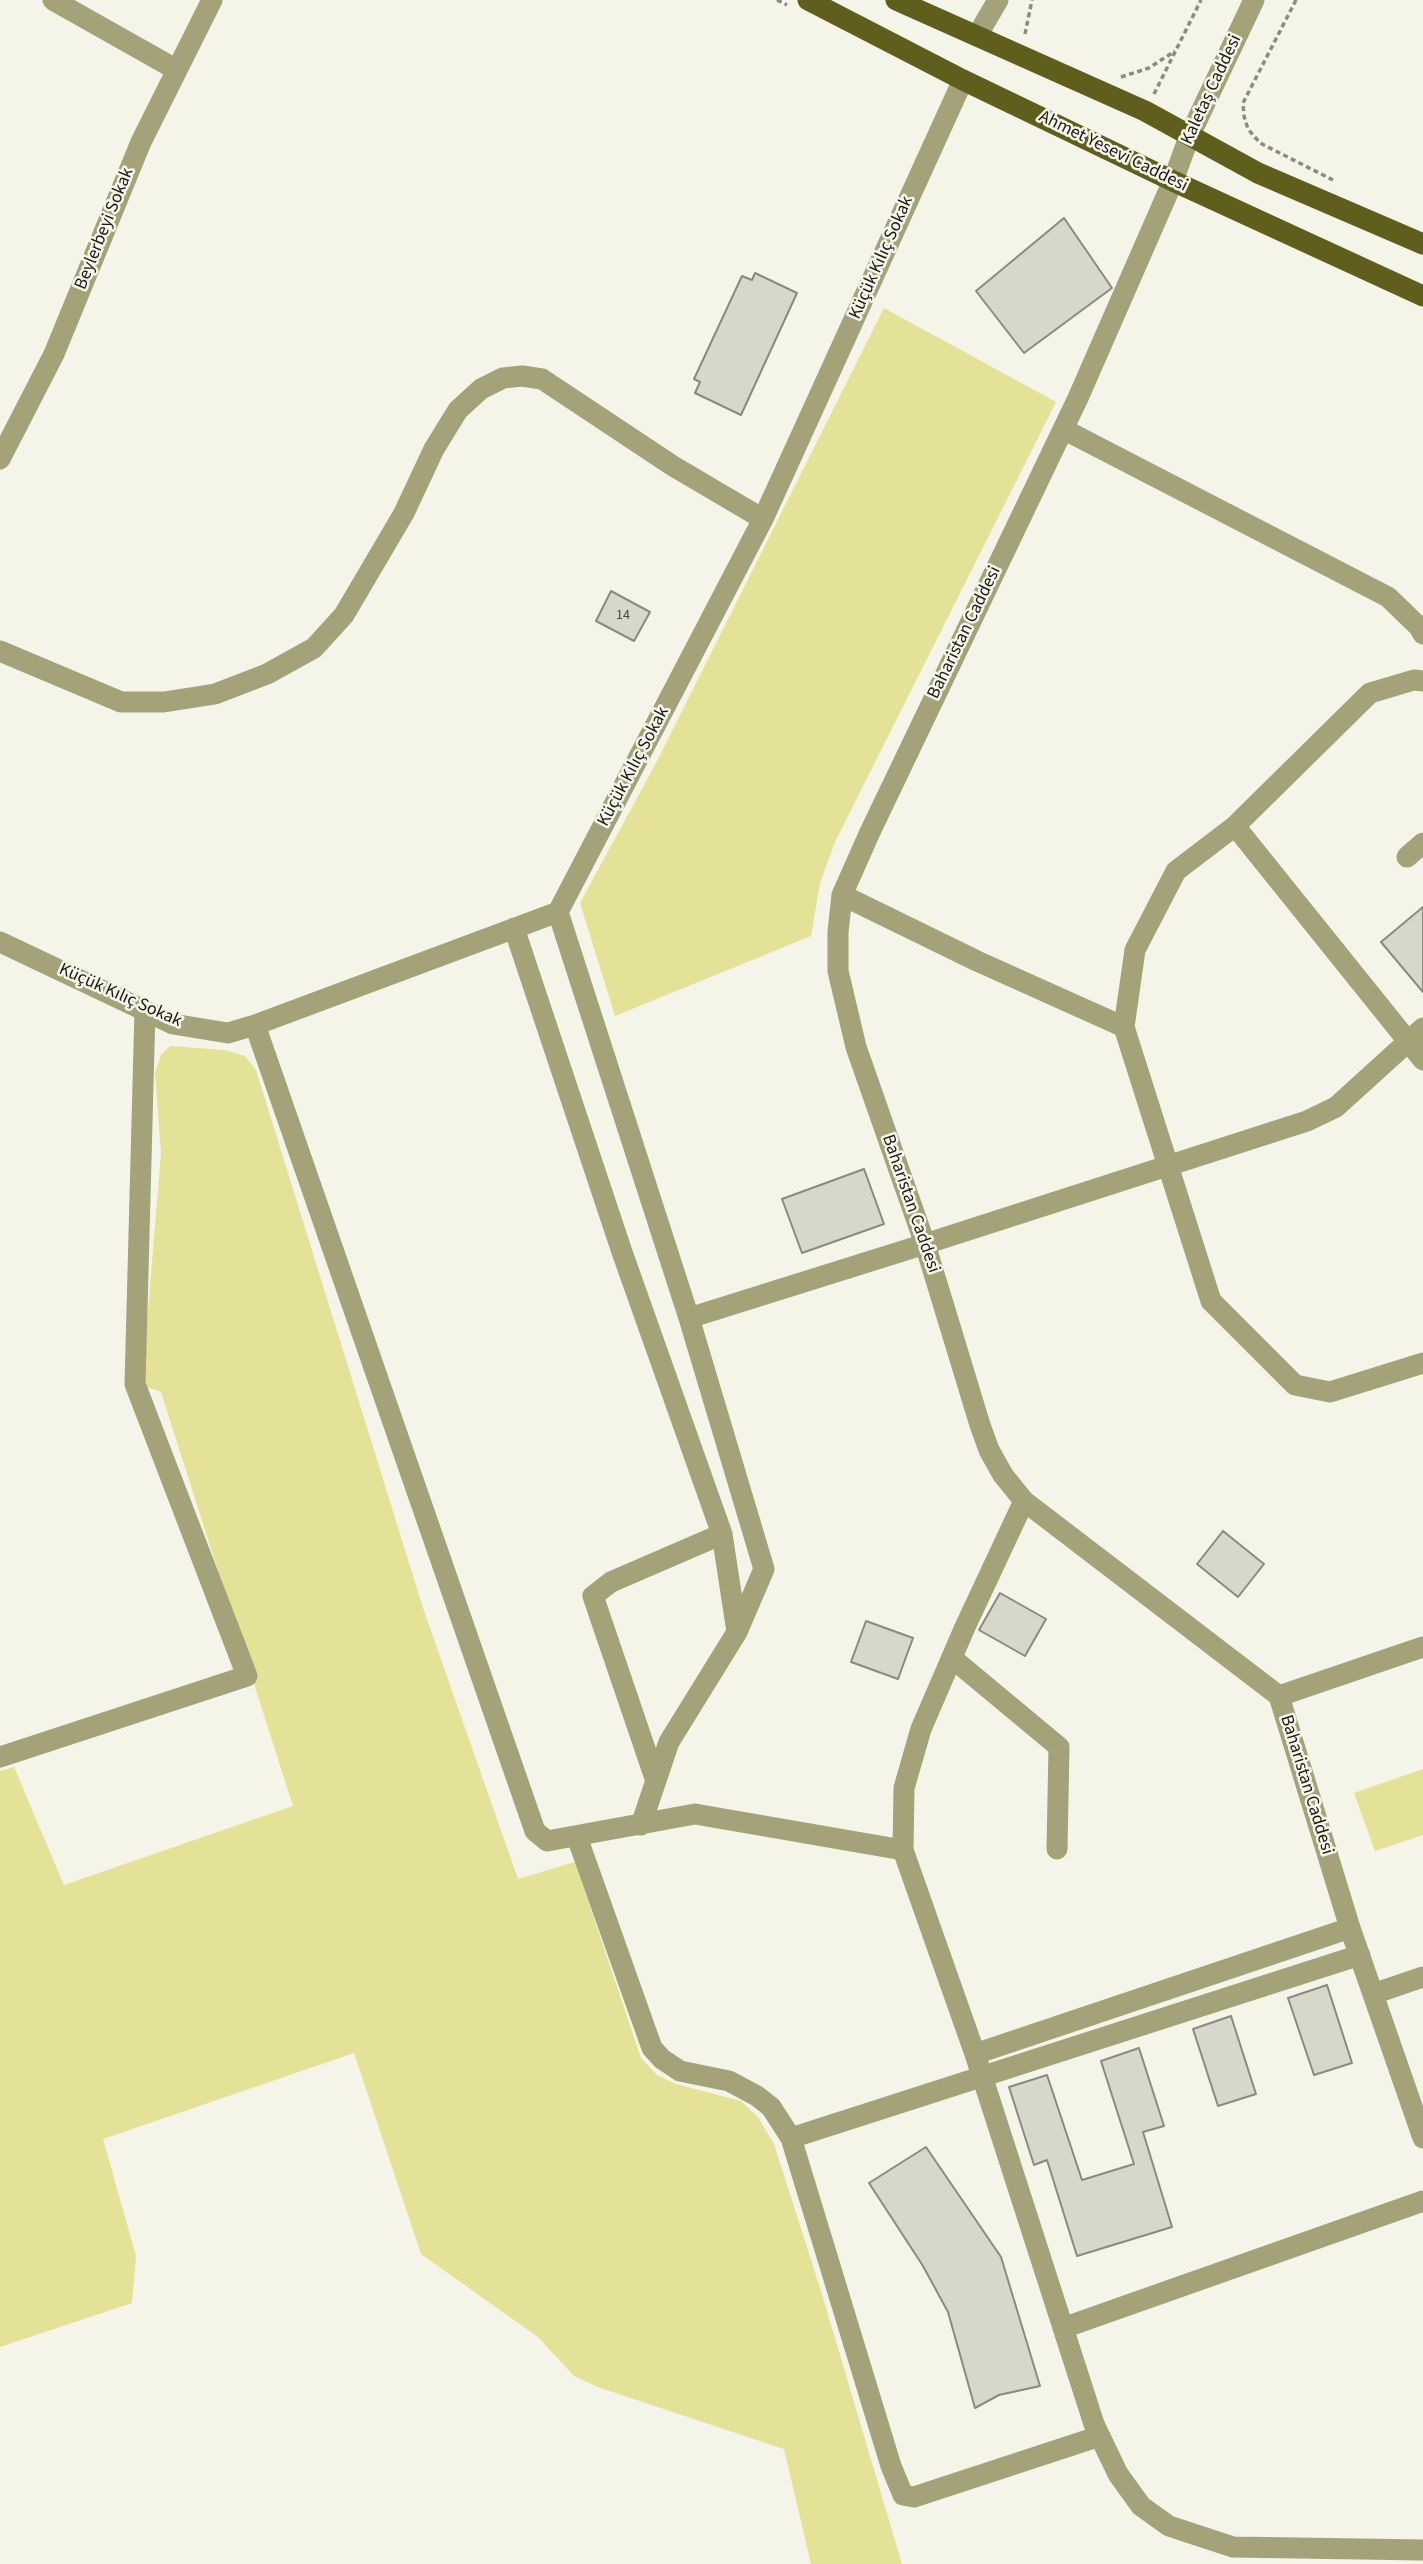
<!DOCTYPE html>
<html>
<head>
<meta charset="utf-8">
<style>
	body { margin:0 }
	canvas { display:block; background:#f4f4e8 }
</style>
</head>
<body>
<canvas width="1423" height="2564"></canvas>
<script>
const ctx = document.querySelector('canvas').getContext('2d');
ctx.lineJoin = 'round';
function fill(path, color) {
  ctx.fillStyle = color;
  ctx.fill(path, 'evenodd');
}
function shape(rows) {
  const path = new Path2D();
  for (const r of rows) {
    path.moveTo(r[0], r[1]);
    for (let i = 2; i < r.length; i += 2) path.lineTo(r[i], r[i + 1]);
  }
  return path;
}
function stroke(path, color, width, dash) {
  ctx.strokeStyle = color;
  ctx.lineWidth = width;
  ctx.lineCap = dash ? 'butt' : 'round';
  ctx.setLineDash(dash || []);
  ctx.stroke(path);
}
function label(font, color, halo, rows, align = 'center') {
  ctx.font = font + ' "Source Sans 3",sans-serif';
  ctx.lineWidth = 5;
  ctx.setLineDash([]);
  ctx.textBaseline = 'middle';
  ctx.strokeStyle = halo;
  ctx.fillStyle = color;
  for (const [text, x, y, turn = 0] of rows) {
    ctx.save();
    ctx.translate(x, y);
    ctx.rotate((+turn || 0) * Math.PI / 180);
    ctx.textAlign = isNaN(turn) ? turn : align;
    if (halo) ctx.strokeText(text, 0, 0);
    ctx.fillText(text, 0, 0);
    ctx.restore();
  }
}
fill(shape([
	[884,308,1056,402,835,842,820,883,811,936,615,1016,580,903,655,765],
	[170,1046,225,1050,245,1056,256,1070,423,1608,518,1879,575,1862,641,2058,657,2075,676,2084,741,2101,758,2117,774,2144,821,2291,902,2564,811,2564,784,2449,598,2387,574,2376,538,2337,421,2254,354,2053,103,2139,136,2256,132,2303,0,2347,0,1771,14,1767,64,1885,293,1806,161,1392,144,1386,145,1347,161,1153,155,1073,161,1055],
	[1423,1769,1423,1835,1375,1851,1354,1793]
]), '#e4e296');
const building = shape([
	[1064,218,1112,288,1024,353,976,291,1064,218],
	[755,273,797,293,741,415,695,393,700,382,694,379,742,276,752,280,755,273],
	[611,591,650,612,634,641,596,621,611,591],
	[1423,907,1423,992,1381,942,1423,907],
	[864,1169,884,1224,802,1253,782,1199,864,1169],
	[1223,1531,1264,1564,1238,1597,1197,1564,1223,1531],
	[1000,1593,1046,1619,1025,1656,979,1630,1000,1593],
	[866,1621,913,1638,898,1679,851,1662,866,1621],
	[1327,1985,1352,2063,1314,2075,1288,1998,1327,1985],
	[1231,2016,1256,2094,1218,2106,1193,2029,1231,2016],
	[1139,2048,1164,2126,1143,2132,1172,2227,1077,2256,1047,2160,1034,2165,1009,2087,1047,2075,1082,2180,1134,2164,1101,2061,1139,2048],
	[926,2147,1001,2257,1040,2386,999,2395,975,2408,948,2312,923,2266,869,2183,926,2147]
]);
fill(building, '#d7d7cb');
stroke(building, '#8a8a7f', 2);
stroke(shape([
	[777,0,787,5],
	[1296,0,1243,103,1244,116,1248,129,1260,143,1333,180],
	[1025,34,1032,0],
	[1121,77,1149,68,1175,51],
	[1154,94,1201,0]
]), '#8b8b82', 3.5, [5, 3.5]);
stroke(shape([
	[53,0,177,70],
	[1254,0,1189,137,1173,181,1078,398,870,832,842,895,838,932,838,971,856,1047,925,1244,980,1425,989,1450,1003,1475,1024,1501,1279,1696,1350,1928,1423,2138],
	[977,36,998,0],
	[1063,429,1388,597,1419,627,1423,634],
	[0,459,54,354,141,142,212,0],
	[0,651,121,702,164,702,215,694,267,674,314,648,344,615,404,513,434,449,458,410,481,389,503,378,522,376,542,379,673,466,763,519],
	[1423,681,1414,680,1370,693,1235,826,1423,1060],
	[1235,826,1176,871,1135,950,1124,1027,1211,1301,1295,1385,1330,1392,1423,1363],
	[1407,857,1423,843],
	[842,895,977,961,1124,1027],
	[558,912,689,1318,764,1569,737,1632,669,1742,641,1825],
	[514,928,622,1252,722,1534,737,1632],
	[0,942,173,1024,228,1033,255,1025,558,912,763,519,963,80],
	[255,1025,535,1831,547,1841,695,1814,903,1850,975,2054,1094,2424,1118,2474,1141,2506,1169,2526,1233,2547,1423,2550],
	[689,1318,925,1244,1307,1121,1336,1107,1423,1028],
	[952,1658,1059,1747,1057,1849],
	[1279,1696,1423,1647],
	[0,1757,247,1676,135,1384,145,1010],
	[656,1781,593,1596,611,1582,722,1534],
	[577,1837,652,2048,662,2059,680,2071,729,2081,757,2096,771,2107,791,2138,891,2466,903,2495,914,2497,1100,2436],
	[903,1850,904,1788,921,1729,965,1627,1024,1501],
	[1373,1994,1423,1977],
	[975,2054,1350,1928],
	[791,2138,1360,1955],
	[1063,2328,1423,2201]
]), '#a3a279', 21);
stroke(shape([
	[808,0,963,80,1173,181,1423,296],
	[896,0,1145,111,1258,173,1423,244]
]), '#605e1d', 21);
label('14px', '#494942', null, [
	["14",623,616]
]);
label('18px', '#1a1a15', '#f4f4e8', [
	["Kaletaş Caddesi",1212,90,-65],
	["Ahmet Yesevi Caddesi",1113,152,26],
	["Beylerbeyi Sokak",105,229,-68],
	["Küçük Kılıç Sokak",882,258,-66],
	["Baharistan Caddesi",965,633,-64],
	["Küçük Kılıç Sokak",634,767,-62],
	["Küçük Kılıç Sokak",120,996,24],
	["Baharistan Caddesi",910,1204,71],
	["Baharistan Caddesi",1306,1785,73]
]);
</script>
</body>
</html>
